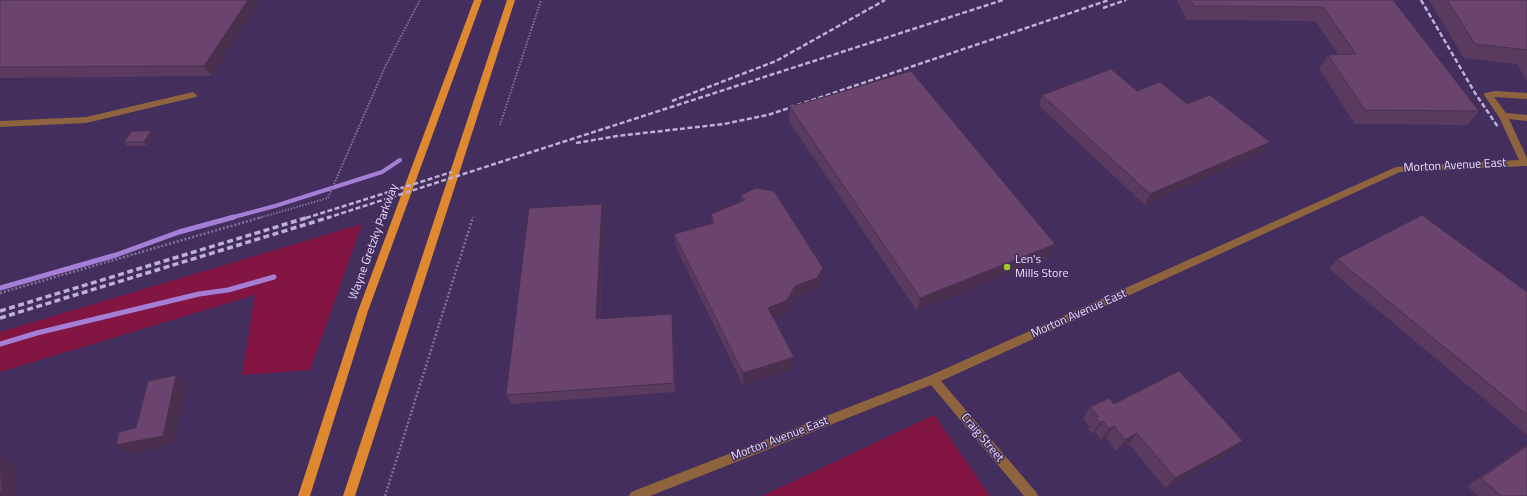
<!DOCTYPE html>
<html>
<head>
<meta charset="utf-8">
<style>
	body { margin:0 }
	canvas { display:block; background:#432e5d }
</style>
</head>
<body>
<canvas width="1527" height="496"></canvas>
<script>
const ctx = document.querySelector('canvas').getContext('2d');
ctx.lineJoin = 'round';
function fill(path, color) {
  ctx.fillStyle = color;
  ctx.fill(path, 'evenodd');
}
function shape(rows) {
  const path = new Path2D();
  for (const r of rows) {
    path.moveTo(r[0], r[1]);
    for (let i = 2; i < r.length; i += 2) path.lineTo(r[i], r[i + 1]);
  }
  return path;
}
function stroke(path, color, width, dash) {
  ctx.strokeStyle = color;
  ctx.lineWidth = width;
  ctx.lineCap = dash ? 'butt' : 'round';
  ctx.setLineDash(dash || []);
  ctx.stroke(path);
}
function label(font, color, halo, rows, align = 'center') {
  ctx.font = font + ' "Titillium Web",sans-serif';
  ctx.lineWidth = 3;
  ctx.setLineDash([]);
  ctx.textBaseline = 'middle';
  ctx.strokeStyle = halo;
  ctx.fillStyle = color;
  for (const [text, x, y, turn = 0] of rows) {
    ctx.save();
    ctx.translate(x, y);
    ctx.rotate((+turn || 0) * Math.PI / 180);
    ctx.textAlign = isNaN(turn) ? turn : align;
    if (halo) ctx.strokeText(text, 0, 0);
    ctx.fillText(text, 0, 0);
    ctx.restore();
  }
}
fill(shape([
	[362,224,310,370,242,375,255,295,0,372,0,332],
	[934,415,990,496,762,496]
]), '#831543');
stroke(shape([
	[230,218,275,206,382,172,400,160]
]), '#a57ed5', 4);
stroke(shape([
	[0,288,116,255,179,232,234,217],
	[0,344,37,333,199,294,228,290,274,277]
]), '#a57ed5', 5);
stroke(shape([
	[500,125,541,0],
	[259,218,328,198,385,67,420,0]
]), '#817098', 2, [1.5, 1.5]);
stroke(shape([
	[0,293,262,217],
	[385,496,473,217]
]), '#817098', 2.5, [2, 2]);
fill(shape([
	[1495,91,1527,93,1527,99,1494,97,1506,113,1527,115,1527,121,1509,119,1527,158,1527,166,1400,172,941,381,1036,492,1038,496,1024,496,931,385,650,496,629,496,631,492,929,376,1396,167,1519,160,1499,117,1484,95,1485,93,1495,91],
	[193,92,197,95,196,97,86,123,0,127,0,121,86,117,193,92]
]), '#8e643e');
fill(shape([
	[474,0,482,0,368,311,310,496,298,496,358,311,474,0],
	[507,0,515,0,355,496,343,496,507,0]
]), '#de8930');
stroke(shape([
	[1421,0,1475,93,1498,127],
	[1103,8,1126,0],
	[672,101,776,61,885,0],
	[576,143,617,136,724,124,768,115,1109,0],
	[306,218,452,172],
	[327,218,1003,0]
]), '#bfb1d3', 2.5, [5, 2.5]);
stroke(shape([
	[0,311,309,217],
	[0,318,330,217]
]), '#bfb1d3', 3.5, [6, 3.5]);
fill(shape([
	[0,0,261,0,211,76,0,78],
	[1177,0,1393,0,1479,111,1467,125,1355,124,1319,69,1328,55,1338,54,1315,21,1187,20],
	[1429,0,1527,0,1527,81,1517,64,1464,58],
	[1137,91,1187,104,1263,152,1145,205,1039,106,1042,95],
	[790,107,1055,244,1049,257,917,311,789,121],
	[151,131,154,135,147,146,127,146,124,142],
	[741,195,822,281,815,291,794,298,787,313,774,318,794,357,794,369,743,385,676,247,674,234,712,224,711,214,741,202],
	[604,214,600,319,674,324,675,392,511,404,506,395],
	[1337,259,1527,292,1527,435,1329,269],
	[1114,404,1232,452,1165,488,1129,444,1116,451,1106,438,1101,440,1095,432,1092,434,1088,429,1090,427,1083,419,1090,407],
	[1527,445,1527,496,1478,496,1467,486]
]), '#5b3a5f');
fill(shape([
	[248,0,261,0,211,76,204,66],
	[151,131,154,135,147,146,144,142],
	[1270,142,1263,152,1145,205,1150,194],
	[602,204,604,214,599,329,596,319],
	[1055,244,1049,257,917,311,920,298],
	[823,268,822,281,815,291,794,298,787,313,768,321,768,308,795,286],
	[672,314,674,324,675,392,674,383],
	[794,357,794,369,743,385,743,373],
	[176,375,187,384,174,444,128,454,116,445,163,436],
	[1103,421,1095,432,1092,434,1100,423],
	[1114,426,1106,438,1101,440,1109,429],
	[1137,433,1129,444,1116,451,1125,440],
	[1243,441,1232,452,1165,488,1175,478],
	[0,456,14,464,16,496,0,496]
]), '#4a304e');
const building = shape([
	[0,0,248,0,204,66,0,67,0,0],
	[1191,0,1393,0,1479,111,1365,110,1328,55,1356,54,1323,7,1194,6,1191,0],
	[1447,0,1527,0,1527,50,1475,44,1447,0],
	[1111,69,1137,91,1160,82,1187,104,1210,95,1270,142,1150,194,1042,95,1111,69],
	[911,71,1055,244,920,298,790,107,911,71],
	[132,131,151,131,144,142,124,142,132,131],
	[756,188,774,191,823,268,817,278,795,286,787,300,768,308,794,357,743,373,674,234,714,223,711,214,745,200,741,195,756,188],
	[602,204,596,319,672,314,674,383,506,395,529,208,602,204],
	[1422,215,1527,292,1527,415,1337,259,1422,215],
	[1179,371,1243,441,1175,478,1137,433,1125,440,1114,426,1109,429,1103,421,1100,423,1096,418,1098,416,1090,407,1109,398,1114,404,1179,371],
	[176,375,163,436,116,445,119,432,136,428,148,381,176,375],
	[1527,446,1527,496,1501,496,1481,478,1527,446],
	[0,456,2,492,0,493,0,456]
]);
fill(building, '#6a446f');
stroke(building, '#4a304e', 1);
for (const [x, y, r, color] of [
	[1007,267,4,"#a4c824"]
]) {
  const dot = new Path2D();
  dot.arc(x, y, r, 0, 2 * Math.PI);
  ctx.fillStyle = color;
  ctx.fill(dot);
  stroke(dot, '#432e5d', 1.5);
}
label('12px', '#e8ddfa', '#432e5d', [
	["Morton Avenue East",1455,166,-3],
	["Wayne Gretzky Parkway",374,242,-70],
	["Morton Avenue East",1079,314,-24],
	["Craig Street",982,438,50],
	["Morton Avenue East",780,439,-21]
]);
label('12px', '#e8ddfa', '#432e5d', [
	["Len's",1015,260],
	["Mills Store",1015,274]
], 'left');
</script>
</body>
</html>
